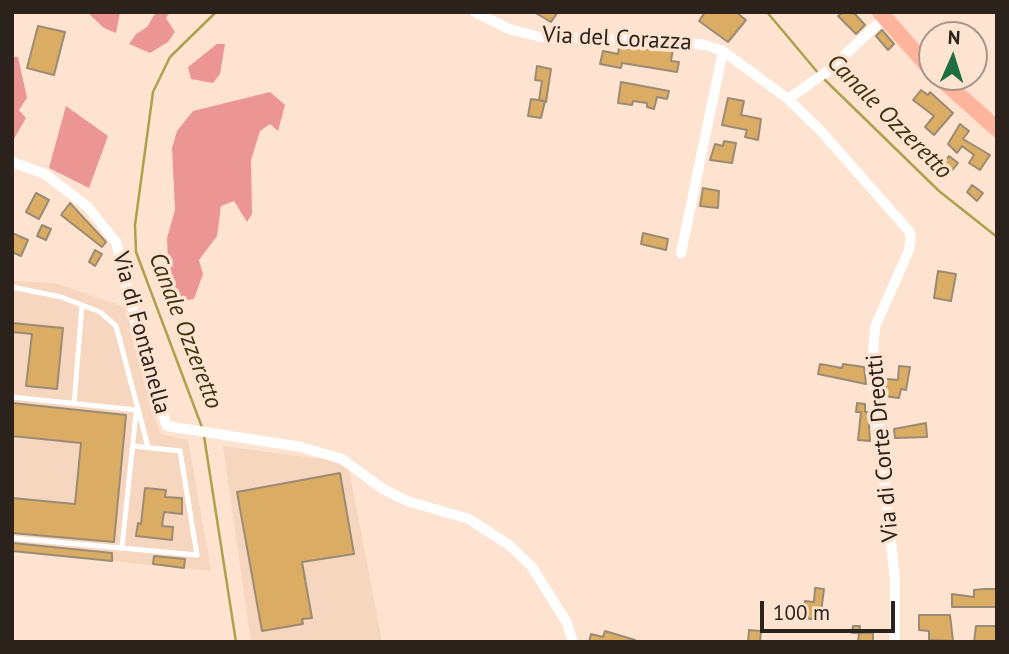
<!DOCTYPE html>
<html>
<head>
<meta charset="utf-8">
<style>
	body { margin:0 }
	#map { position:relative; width:1009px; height:654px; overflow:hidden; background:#fde3d0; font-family:"PT Sans",sans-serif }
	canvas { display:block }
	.frame { position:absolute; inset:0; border:14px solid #2b221b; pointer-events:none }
	.north { position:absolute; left:918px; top:21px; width:70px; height:70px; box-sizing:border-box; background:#fde3d0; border:2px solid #a99688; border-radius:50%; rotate:3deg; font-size:19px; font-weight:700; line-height:28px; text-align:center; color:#2b221b }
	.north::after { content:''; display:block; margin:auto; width:24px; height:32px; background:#1e6f3f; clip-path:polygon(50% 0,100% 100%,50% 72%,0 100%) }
	.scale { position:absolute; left:760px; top:601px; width:135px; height:32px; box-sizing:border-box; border:4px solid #2b221b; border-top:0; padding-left:9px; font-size:21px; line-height:24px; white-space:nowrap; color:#2b221b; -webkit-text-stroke:5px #fde3d0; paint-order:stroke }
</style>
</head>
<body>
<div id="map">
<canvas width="1009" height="654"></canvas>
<div class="frame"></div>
<div class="north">N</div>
<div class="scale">100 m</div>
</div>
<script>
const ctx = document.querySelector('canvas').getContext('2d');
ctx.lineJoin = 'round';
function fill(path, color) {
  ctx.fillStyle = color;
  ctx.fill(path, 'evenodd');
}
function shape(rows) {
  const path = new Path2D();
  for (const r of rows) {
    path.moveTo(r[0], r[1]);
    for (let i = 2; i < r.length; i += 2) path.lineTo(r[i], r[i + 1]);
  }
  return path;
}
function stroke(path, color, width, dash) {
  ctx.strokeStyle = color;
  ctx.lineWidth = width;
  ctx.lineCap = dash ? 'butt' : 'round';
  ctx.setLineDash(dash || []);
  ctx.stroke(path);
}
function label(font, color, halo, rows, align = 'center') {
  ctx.font = font + ' "PT Sans",sans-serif';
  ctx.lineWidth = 7;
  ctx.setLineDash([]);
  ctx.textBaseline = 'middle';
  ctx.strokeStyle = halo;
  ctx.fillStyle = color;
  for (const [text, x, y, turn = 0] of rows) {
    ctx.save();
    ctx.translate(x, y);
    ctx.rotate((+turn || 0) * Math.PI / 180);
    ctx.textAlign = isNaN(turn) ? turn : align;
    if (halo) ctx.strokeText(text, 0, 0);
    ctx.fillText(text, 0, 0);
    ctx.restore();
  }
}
fill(shape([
	[12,281,55,283,125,307,160,434,188,440,211,571,12,551],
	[223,446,329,460,349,469,382,642,251,642]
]), '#f7d6bf');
fill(shape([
	[87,12,120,12,116,33,104,28],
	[156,12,170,12,166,18,175,32,168,42,150,53,129,44,136,34,147,27],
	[217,44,225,44,220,74,213,83,191,79,188,67],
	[12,57,18,57,27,98,19,110,26,118,12,142],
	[270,92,285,105,278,131,270,124,260,131,251,160,252,214,247,222,234,201,221,206,217,236,199,260,203,274,194,299,175,302,165,288,173,278,168,262,167,238,175,210,172,148,177,131,193,111],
	[66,106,108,136,89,188,49,168]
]), '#ec9595');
stroke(shape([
	[767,12,819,74],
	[824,79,939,191,997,237],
	[203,430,136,252,135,225,153,92,170,57,216,12],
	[204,436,236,642]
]), '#b29e4c', 2.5);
const building = shape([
	[534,12,558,12,551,22,534,12],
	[705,12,736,12,746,20,728,42,699,21,705,12],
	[843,12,855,14,865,25,856,34,838,16,843,12],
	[38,26,65,32,54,75,27,68,38,26],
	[882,30,894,44,888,50,876,36,882,30],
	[619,48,673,49,671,61,679,62,677,72,622,63,621,68,600,64,603,51,618,54,619,48],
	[537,66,551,69,546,102,539,100,542,81,535,80,537,66],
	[621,82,669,91,667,99,657,97,654,109,647,107,647,103,633,101,632,105,618,103,621,82],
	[921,90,928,95,930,92,953,113,934,135,925,127,934,116,913,100,921,90],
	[728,98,744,101,741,115,761,119,758,140,745,137,747,130,722,125,728,98],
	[531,99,545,101,541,118,528,116,531,99],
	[960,124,969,131,963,139,990,155,980,170,969,163,974,155,962,146,957,153,948,144,960,124],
	[724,141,736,143,732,163,710,160,715,144,723,146,724,141],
	[949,156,958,163,951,172,942,165,949,156],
	[972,185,983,193,977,201,967,192,972,185],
	[703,188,719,191,718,208,700,206,703,188],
	[36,193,49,200,39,219,26,212,36,193],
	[70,203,106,242,102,247,61,215,70,203],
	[42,225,51,229,46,240,37,236,42,225],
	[12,233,28,240,21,256,12,252,12,233],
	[643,233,668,239,666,250,641,244,643,233],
	[95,250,102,254,95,266,89,262,95,250],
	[938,271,956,274,951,301,934,298,938,271],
	[12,323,63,328,57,389,26,386,32,334,12,332,12,323],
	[820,364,842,368,843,364,864,367,866,384,818,374,820,364],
	[899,366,910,367,906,390,901,389,899,398,884,396,887,379,898,380,899,366],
	[12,403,126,415,114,542,12,533,12,498,75,504,81,443,12,436,12,403],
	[857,403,865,404,865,412,868,412,870,441,858,440,861,412,856,412,857,403],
	[926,423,927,437,895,438,894,429,926,423],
	[340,473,354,554,302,562,312,618,302,619,303,624,262,631,237,492,340,473],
	[145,488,166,490,165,497,182,498,182,514,164,512,162,526,173,527,172,540,136,536,138,523,141,524,145,488],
	[12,543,112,553,112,561,12,551,12,543],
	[154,556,185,559,184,568,153,564,154,556],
	[815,588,824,589,820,620,803,618,805,601,814,602,815,588],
	[984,589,997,589,997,607,952,607,952,594,974,597,974,590,984,589],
	[919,615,950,615,953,641,929,640,929,631,919,630,919,615],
	[853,626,860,626,859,633,873,633,873,642,858,642,859,633,852,633,853,626],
	[976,626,996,626,996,642,974,642,976,626],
	[749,630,761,631,760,642,748,642,749,630],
	[605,631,635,640,635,642,589,642,591,634,603,637,605,631]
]);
fill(building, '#dbac64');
stroke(building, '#9c8b74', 2);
stroke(shape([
	[12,287,61,297,100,312,116,326,148,447],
	[12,397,136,410],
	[74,404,82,305],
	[12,538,197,555,180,451,133,446],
	[122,547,136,413]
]), '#fff', 5);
stroke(shape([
	[475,12,509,29,540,37,675,41,705,45,723,51,788,99,820,130,909,231,911,237,909,250,875,327,872,366,895,580,895,642],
	[788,99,829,70,884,18],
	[12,162,45,174,88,207,116,242,148,372,167,426,301,447,342,459,383,489,407,501,469,519,509,545,532,567,567,623,573,642],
	[681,253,723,51]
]), '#fff', 10);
stroke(shape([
	[880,12,932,71],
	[939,77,997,129]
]), '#ffb59d', 16);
label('23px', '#2b221b', '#fde3d0', [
	["Via del Corazza",617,39,3],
	["Via di Fontanella",141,333,75],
	["Via di Corte Dreotti",883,448,-95]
]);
label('italic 24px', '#3c330e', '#fde3d0', [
	["Canale Ozzeretto",889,117,45],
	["Canale Ozzeretto",185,331,69]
]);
</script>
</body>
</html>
